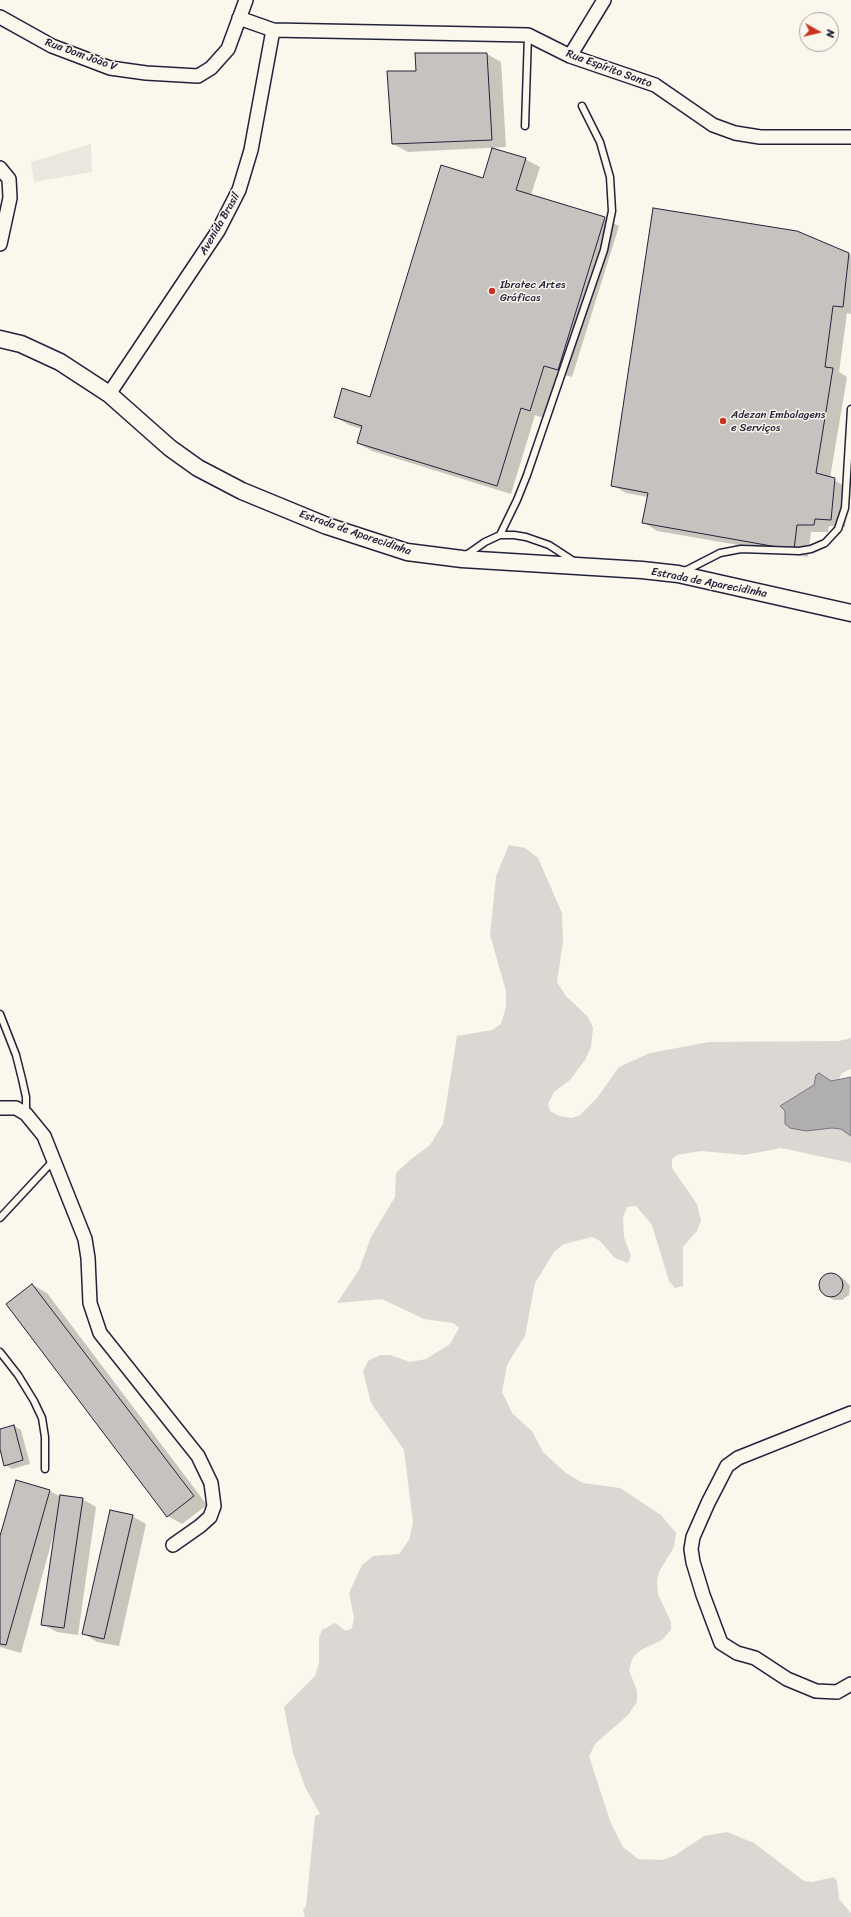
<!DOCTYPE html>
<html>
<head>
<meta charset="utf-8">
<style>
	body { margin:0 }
	#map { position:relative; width:851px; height:1917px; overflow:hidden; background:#fbf7ec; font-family:Sriracha,sans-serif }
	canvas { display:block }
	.north { position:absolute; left:799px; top:12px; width:40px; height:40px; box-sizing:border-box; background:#fbf7ec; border:1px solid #a4a2a5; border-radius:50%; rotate:98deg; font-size:11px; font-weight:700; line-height:16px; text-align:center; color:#22223b }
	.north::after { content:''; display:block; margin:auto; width:14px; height:18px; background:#c8321e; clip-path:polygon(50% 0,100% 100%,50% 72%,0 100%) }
</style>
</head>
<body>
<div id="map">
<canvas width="851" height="1917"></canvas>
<div class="north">N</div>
</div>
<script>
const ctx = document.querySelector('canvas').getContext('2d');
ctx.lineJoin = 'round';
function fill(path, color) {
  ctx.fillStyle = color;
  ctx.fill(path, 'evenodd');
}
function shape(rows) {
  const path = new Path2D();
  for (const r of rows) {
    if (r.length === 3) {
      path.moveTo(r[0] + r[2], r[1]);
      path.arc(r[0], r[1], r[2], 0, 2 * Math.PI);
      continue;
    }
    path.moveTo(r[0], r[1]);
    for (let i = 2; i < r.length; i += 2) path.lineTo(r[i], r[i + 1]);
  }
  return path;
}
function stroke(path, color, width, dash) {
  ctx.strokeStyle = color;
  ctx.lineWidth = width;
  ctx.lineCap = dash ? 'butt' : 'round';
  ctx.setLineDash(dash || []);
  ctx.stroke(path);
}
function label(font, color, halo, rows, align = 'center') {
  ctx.font = font + ' Sriracha,sans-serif';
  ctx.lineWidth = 3;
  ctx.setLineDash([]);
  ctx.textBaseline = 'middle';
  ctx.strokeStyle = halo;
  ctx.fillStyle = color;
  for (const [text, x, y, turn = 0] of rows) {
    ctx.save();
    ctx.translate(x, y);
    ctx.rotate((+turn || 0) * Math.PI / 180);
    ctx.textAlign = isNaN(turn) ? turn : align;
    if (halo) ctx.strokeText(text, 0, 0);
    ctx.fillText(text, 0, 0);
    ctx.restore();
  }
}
fill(shape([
	[91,144,92,172,34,182,31,162]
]), '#ebe7df');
fill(shape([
	[509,845,525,848,538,858,562,913,563,942,557,982,566,996,588,1017,593,1028,591,1047,585,1060,570,1080,554,1092,548,1104,550,1111,559,1116,572,1118,580,1115,597,1098,619,1067,650,1053,709,1042,839,1041,851,1038,851,1069,842,1073,829,1099,851,1130,851,1163,781,1148,745,1155,701,1151,677,1155,672,1159,672,1168,697,1204,701,1221,697,1231,683,1247,683,1286,675,1288,669,1281,652,1225,636,1206,627,1207,623,1217,624,1237,631,1256,628,1263,615,1258,600,1241,592,1237,564,1244,554,1252,535,1283,525,1336,507,1365,502,1392,512,1413,532,1431,543,1452,566,1473,583,1483,620,1488,661,1515,676,1533,674,1547,659,1572,657,1582,658,1594,671,1622,671,1630,662,1640,641,1650,633,1657,629,1670,637,1691,637,1702,628,1715,595,1744,589,1756,610,1821,623,1847,638,1859,662,1860,674,1856,704,1836,727,1832,754,1843,804,1881,812,1882,834,1877,837,1881,839,1899,851,1913,851,1917,305,1917,303,1910,306,1906,315,1816,320,1814,305,1787,293,1753,284,1707,315,1676,319,1663,319,1638,322,1630,335,1623,346,1631,352,1628,354,1618,349,1593,362,1565,373,1556,399,1554,409,1540,413,1523,404,1450,371,1403,363,1371,368,1361,380,1355,390,1355,410,1362,426,1359,450,1344,459,1328,453,1323,424,1319,382,1299,337,1303,359,1270,371,1237,395,1197,396,1173,410,1160,430,1145,443,1124,457,1036,492,1030,501,1024,506,1007,506,991,490,935,496,876]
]), '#dbd8d3');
const water = shape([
	[819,1073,831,1081,851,1077,851,1136,841,1129,832,1128,806,1131,790,1128,785,1124,785,1111,780,1106,814,1085,816,1075,819,1073]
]);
fill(water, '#b1aeb0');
stroke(water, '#787681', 1);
fill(shape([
	[416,54,487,54,501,62,506,147,408,152,393,144,417,72],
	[525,159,540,167,531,195,604,218,619,226,572,377,558,373,544,418,535,415,511,494,372,451,358,443,362,429,349,425,335,417,371,398,484,180],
	[797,232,851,255,851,314,847,313,839,372,847,377,830,478,849,488,845,527,829,526,828,532,811,532,808,557,657,531,643,522,648,497,626,493,612,485],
	[828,1274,837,1275,844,1279,850,1286,849,1295,842,1300,834,1300,826,1295,820,1288,821,1280],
	[33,1285,47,1293,207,1505,182,1524,168,1516],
	[14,1426,21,1430,30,1464,12,1469,5,1465,0,1445,0,1430],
	[50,1491,61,1497,82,1499,96,1507,78,1635,57,1632,42,1624,56,1533,54,1533,21,1653,0,1647,0,1540],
	[132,1516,146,1524,119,1646,97,1642,83,1633]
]), '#0003');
const building = shape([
	[415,53,487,53,492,140,392,144,387,71,416,71,415,53],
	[492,148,526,158,516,190,605,217,558,370,544,366,530,411,521,408,497,486,357,443,362,426,334,417,342,388,370,397,441,165,483,178,492,148],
	[653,208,797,231,849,253,843,307,833,306,825,367,833,368,816,473,835,478,831,520,815,519,814,525,797,525,794,550,642,523,648,493,611,486,653,208],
	[831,1285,12],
	[32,1284,194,1496,167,1517,6,1304,32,1284],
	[14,1425,23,1460,4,1466,0,1449,0,1429,14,1425],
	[16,1480,50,1490,6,1645,0,1644,0,1536,16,1480],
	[60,1495,83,1498,64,1628,41,1625,60,1495],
	[110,1510,133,1515,104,1639,82,1634,110,1510]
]);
fill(building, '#c6c2c0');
stroke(building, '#22223b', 1);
const service = shape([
	[525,126,528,35],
	[500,535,517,500,527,475,604,250,612,211,610,177,600,142,582,106],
	[465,556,485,542,500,535,514,535,526,537,549,545,575,562],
	[683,572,720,553,741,549,799,551,811,549,825,543,838,529,845,508,851,409],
	[0,1014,16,1055,22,1079,26,1097,26,1114],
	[0,1218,53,1161],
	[0,1352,18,1375,34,1401,42,1418,45,1437,45,1469]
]);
const minor = shape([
	[0,17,52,46,110,68,146,73,198,76,211,68,228,49,246,0],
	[239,18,273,30,528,35,570,56,655,85,713,125,735,133,760,137,851,137],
	[570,56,604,0],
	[0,168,9,179,10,198,0,244],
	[109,394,218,231,239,190,251,150,273,30],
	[0,1108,16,1108,26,1114,44,1136,85,1239,88,1258,90,1303,100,1333,198,1456,211,1483,214,1506,210,1517,200,1526,173,1545],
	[851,1413,738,1458,727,1466,708,1503,693,1537,691,1549,693,1562,703,1595,721,1643,737,1653,755,1658,787,1679,816,1691,837,1692,851,1684]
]);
const tertiary = shape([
	[0,339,21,344,60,362,109,394,170,448,198,468,242,491,327,526,407,552,462,559,642,570,678,574,851,613]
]);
stroke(service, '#22223b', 9);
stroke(minor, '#22223b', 16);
stroke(tertiary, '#22223b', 19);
stroke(service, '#fbf7ec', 6);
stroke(minor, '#fbf7ec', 13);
stroke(tertiary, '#fbf7ec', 16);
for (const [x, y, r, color] of [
	[492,291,4,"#c8321e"],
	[723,421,4,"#c8321e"]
]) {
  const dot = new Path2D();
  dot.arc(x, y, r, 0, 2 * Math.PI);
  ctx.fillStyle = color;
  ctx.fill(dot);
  stroke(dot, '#fbf7ec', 1.5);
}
label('11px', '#22223b', '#fbf7ec', [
	["Rua Dom João V",81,55,20],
	["Rua Espírito Santo",609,69,20],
	["Avenida Brasil",220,224,-60],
	["Estrada de Aparecidinha",355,533,19],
	["Estrada de Aparecidinha",709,583,11]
]);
label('11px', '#22223b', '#fbf7ec', [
	["Ibratec Artes",500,285],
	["Gráficas",500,298],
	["Adezan Embalagens",731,415],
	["e Serviços",731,428]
], 'left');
</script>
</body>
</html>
